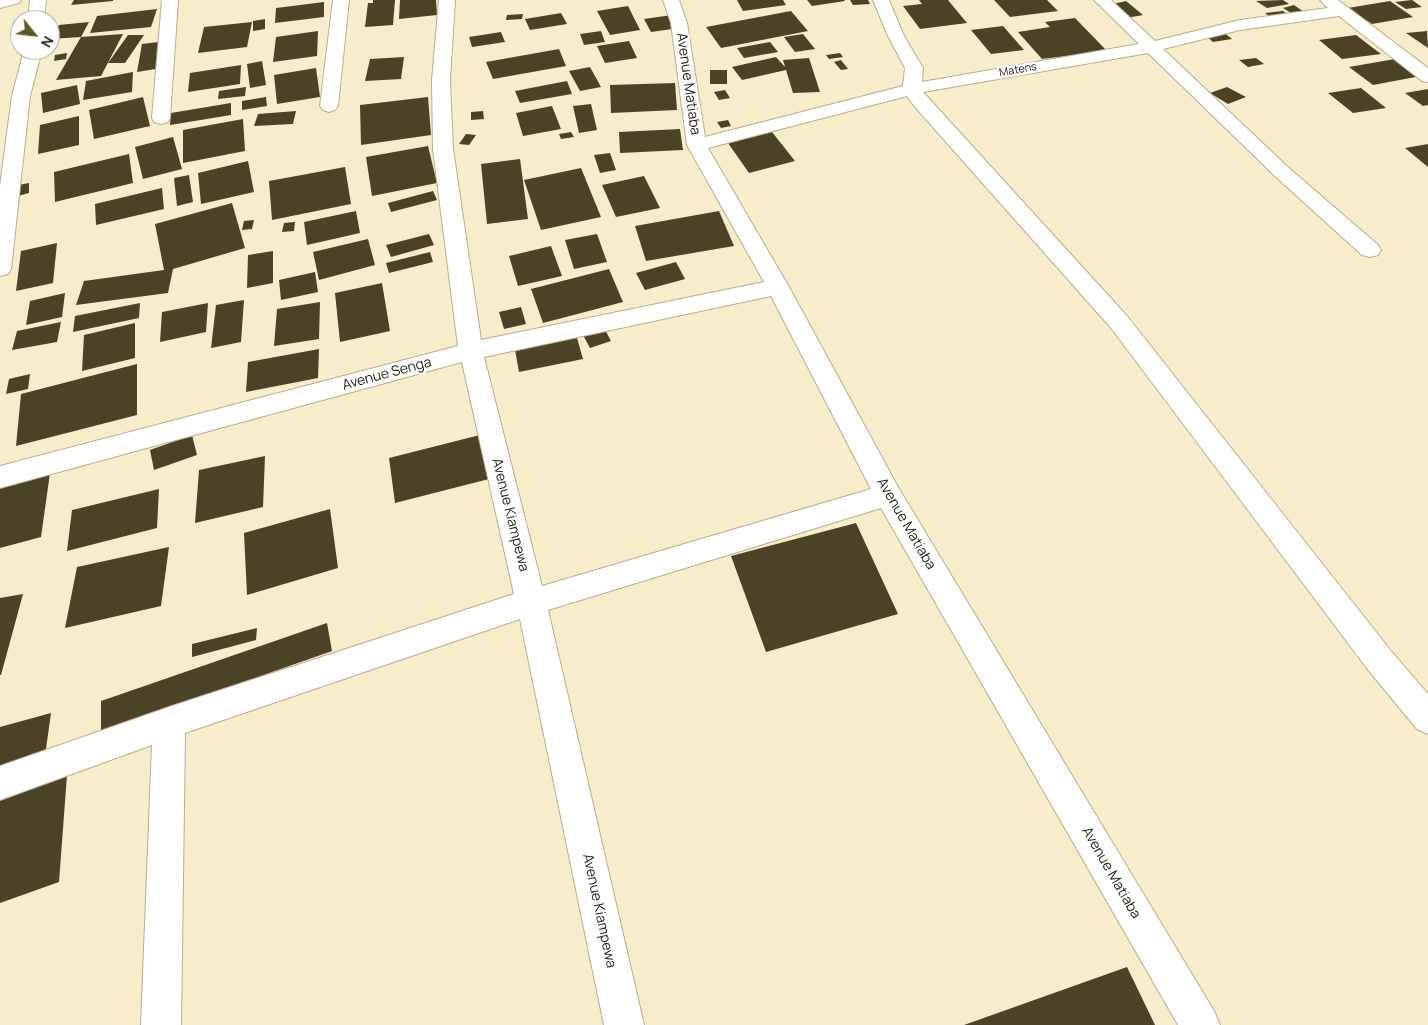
<!DOCTYPE html>
<html>
<head>
<meta charset="utf-8">
<style>
	body { margin:0 }
	#map { position:relative; width:1428px; height:1025px; overflow:hidden; background:#f7edcb; font-family:Manrope,sans-serif }
	canvas { display:block }
	.north { position:absolute; left:10px; top:10px; width:50px; height:50px; box-sizing:border-box; background:#fff; border:1px solid #a8a7a2; border-radius:50%; rotate:119deg; font-size:14px; font-weight:700; line-height:20px; text-align:center; color:#262316 }
	.north::after { content:''; display:block; margin:auto; width:18px; height:22px; background:#5e5a26; clip-path:polygon(50% 0,100% 100%,50% 72%,0 100%) }
</style>
</head>
<body>
<div id="map">
<canvas width="1428" height="1025"></canvas>
<div class="north">N</div>
</div>
<script>
const ctx = document.querySelector('canvas').getContext('2d');
ctx.lineJoin = 'round';
function fill(path, color) {
  ctx.fillStyle = color;
  ctx.fill(path, 'evenodd');
}
function shape(rows) {
  const path = new Path2D();
  for (const r of rows) {
    path.moveTo(r[0], r[1]);
    for (let i = 2; i < r.length; i += 2) path.lineTo(r[i], r[i + 1]);
  }
  return path;
}
function stroke(path, color, width, dash) {
  ctx.strokeStyle = color;
  ctx.lineWidth = width;
  ctx.lineCap = dash ? 'butt' : 'round';
  ctx.setLineDash(dash || []);
  ctx.stroke(path);
}
function label(font, color, halo, rows, align = 'center') {
  ctx.font = font + ' Manrope,sans-serif';
  ctx.lineWidth = 5;
  ctx.setLineDash([]);
  ctx.textBaseline = 'middle';
  ctx.strokeStyle = halo;
  ctx.fillStyle = color;
  for (const [text, x, y, turn = 0] of rows) {
    ctx.save();
    ctx.translate(x, y);
    ctx.rotate((+turn || 0) * Math.PI / 180);
    ctx.textAlign = isNaN(turn) ? turn : align;
    if (halo) ctx.strokeText(text, 0, 0);
    ctx.fillText(text, 0, 0);
    ctx.restore();
  }
}
fill(shape([
	[74,0,113,0,113,1,71,5],
	[373,0,395,0,393,25,365,27,368,3,373,3],
	[400,0,436,0,437,15,399,19],
	[737,0,783,0,786,5,743,11],
	[807,0,844,0,845,1,812,6],
	[850,0,868,0,870,4,853,5],
	[919,0,948,0,967,23,920,29,903,6,922,4],
	[994,0,1047,0,1058,11,1010,17],
	[1283,0,1289,4,1267,8,1256,1],
	[1412,0,1422,7,1406,9,1395,2],
	[1126,1,1143,15,1126,18,1109,5],
	[1390,1,1413,17,1372,24,1348,8],
	[324,2,324,17,275,23,276,8],
	[1294,5,1307,14,1296,16,1283,8],
	[628,6,640,30,610,35,597,11],
	[157,9,151,27,90,33,97,16],
	[791,11,808,31,721,48,706,27],
	[1283,11,1291,17,1273,19,1265,13],
	[561,13,567,24,530,30,525,19],
	[523,14,522,19,506,20,507,15],
	[672,15,679,28,651,32,644,19],
	[1075,18,1107,51,1042,59,1018,32,1050,27,1045,22],
	[265,19,265,29,253,31,253,21],
	[89,22,81,37,50,39,59,25],
	[252,22,247,47,198,53,204,27],
	[1003,26,1024,50,991,54,971,30],
	[318,31,317,56,273,62,276,37],
	[601,31,605,42,584,45,580,34],
	[1222,31,1232,39,1213,42,1204,34],
	[1427,31,1428,48,1406,33],
	[501,32,505,42,472,47,469,37],
	[123,34,101,76,56,80,81,37],
	[803,34,815,49,795,52,784,37],
	[128,35,144,35,125,63,108,63],
	[1356,35,1381,54,1342,59,1319,40],
	[166,41,162,68,137,72,142,44],
	[629,41,637,58,605,63,597,46],
	[770,42,778,52,744,58,737,48],
	[559,49,566,66,493,79,486,62],
	[67,53,66,59,54,61,55,55],
	[840,53,843,57,829,59,826,55],
	[404,57,401,79,365,81,370,59],
	[776,57,785,67,783,60,809,58,820,92,793,93,786,70,742,80,732,67],
	[1256,58,1264,64,1248,67,1239,60],
	[1395,59,1421,76,1373,85,1349,67],
	[841,60,848,69,841,70,834,62],
	[262,61,266,85,250,88,247,64],
	[241,65,240,84,188,92,190,73],
	[590,67,601,87,580,91,569,71],
	[316,68,320,97,277,104,274,75],
	[710,70,727,70,727,84,710,84],
	[133,72,132,92,83,100,86,81],
	[567,81,572,94,520,103,515,91],
	[675,83,677,110,611,113,610,85],
	[77,85,80,104,43,113,41,93],
	[246,87,245,96,218,99,219,91],
	[1227,87,1246,97,1228,104,1210,93],
	[1361,88,1386,108,1353,113,1328,93],
	[1428,89,1428,105,1423,106,1405,93],
	[725,90,730,98,719,100,714,92],
	[143,97,150,126,94,139,89,110],
	[266,97,267,106,242,110,242,101],
	[428,97,431,135,361,145,360,105],
	[231,103,231,115,170,125,171,113],
	[591,104,597,130,579,133,573,106],
	[552,106,561,129,523,136,516,113],
	[296,111,293,124,254,126,258,114],
	[483,111,484,119,471,120,471,112],
	[79,116,79,145,38,154,40,125],
	[243,119,245,151,183,163,183,130],
	[728,120,731,126,721,128,717,122],
	[680,129,683,150,620,153,619,132],
	[571,132,574,137,561,139,559,134],
	[772,132,795,161,749,173,728,143],
	[466,134,476,135,469,145,459,144],
	[173,137,182,169,143,179,135,147],
	[1428,144,1428,167,1405,148],
	[428,146,437,183,372,196,366,157],
	[610,153,616,170,600,173,594,155],
	[129,154,133,183,55,202,54,172],
	[520,159,528,219,487,224,481,164],
	[248,161,254,192,201,204,198,173],
	[345,167,351,204,272,220,269,181],
	[581,168,601,217,541,230,524,180],
	[189,175,193,202,177,206,174,178],
	[644,176,660,208,616,217,602,185],
	[29,183,29,193,18,196,18,185],
	[162,188,164,209,96,225,95,204],
	[433,191,437,200,391,212,388,203],
	[232,203,245,248,173,269,168,293,76,305,84,281,164,270,155,224],
	[356,211,360,233,307,245,304,222],
	[719,211,734,246,646,261,635,226],
	[254,220,252,229,242,230,244,221],
	[295,222,294,231,282,232,284,223],
	[429,234,434,245,391,257,386,245],
	[597,234,607,262,574,269,565,240],
	[368,239,375,265,319,280,313,252],
	[57,243,53,283,16,291,21,251],
	[551,246,562,276,518,286,509,256],
	[273,251,273,283,247,288,248,255],
	[430,252,433,262,389,273,386,263],
	[676,262,685,279,645,290,636,273],
	[609,269,623,302,543,323,531,289],
	[315,272,318,292,281,300,279,280],
	[382,283,390,331,340,342,335,293],
	[65,293,62,317,26,325,30,301],
	[244,300,241,342,211,348,216,305],
	[320,302,319,339,274,346,277,309],
	[140,303,139,318,73,332,75,316],
	[208,303,206,332,160,342,162,312],
	[521,307,526,324,504,329,499,312],
	[61,322,57,342,12,350,17,331],
	[135,323,135,358,82,371,84,335],
	[604,328,611,341,590,348,583,335],
	[575,331,583,359,519,372,514,344],
	[319,349,318,378,246,392,248,362],
	[137,364,137,415,16,446,21,394],
	[30,374,28,389,6,394,9,379],
	[192,435,197,455,154,470,150,450],
	[480,435,489,479,395,503,389,458],
	[265,456,263,507,195,523,199,470],
	[50,473,41,537,0,548,0,485],
	[159,489,157,528,67,551,72,510],
	[330,509,338,568,247,595,244,533],
	[856,523,898,614,766,652,731,556],
	[169,547,161,606,65,628,77,567],
	[23,594,1,675,0,675,0,598],
	[327,623,332,651,101,732,101,701],
	[257,628,256,640,192,657,192,644],
	[51,713,45,756,0,769,0,727],
	[67,775,59,882,0,903,0,796],
	[1127,967,1155,1025,964,1025]
]), '#4c4326');
const minor = shape([
	[0,0,21,0,19,3,0,8,0,0],
	[30,0,46,0,44,20,28,20,30,0],
	[162,0,178,0,170,118,168,122,161,124,154,122,152,118,162,0],
	[333,0,349,0,338,106,335,110,329,112,323,110,320,106,333,0],
	[439,0,455,0,450,80,453,149,481,340,764,282,687,145,671,23,663,0,679,0,687,23,705,137,903,86,905,68,888,36,873,0,889,0,904,36,923,68,922,82,1139,44,1094,0,1111,0,1155,41,1240,20,1328,8,1320,0,1338,0,1428,68,1428,82,1422,81,1339,16,1240,30,1163,49,1290,169,1378,245,1381,250,1378,255,1370,257,1362,255,1276,177,1148,53,923,92,1127,316,1391,651,1428,694,1428,734,1417,729,1369,671,1111,328,915,107,907,96,708,148,789,287,898,487,1214,1011,1220,1025,1178,1025,881,508,548,610,644,1025,604,1025,520,619,185,733,181,1025,141,1025,152,745,0,800,0,766,169,707,514,594,462,362,0,488,0,466,458,346,433,149,432,80,439,0],
	[771,296,871,489,542,586,484,357,771,296],
	[24,50,42,50,30,96,11,269,8,274,0,276,0,186,12,96,24,50]
]);
stroke(minor, '#b8ae8e', 2);
fill(minor, '#fff');
label('11px', '#262316', '#fff', [
	["Matens",1018,70,-10]
]);
label('14px', '#262316', '#fff', [
	["Avenue Matiaba",688,84,82],
	["Avenue Senga",387,374,-15],
	["Avenue Kiampewa",510,515,76],
	["Avenue Matiaba",906,524,60],
	["Avenue Matiaba",1111,873,60],
	["Avenue Kiampewa",599,911,78]
]);
</script>
</body>
</html>
